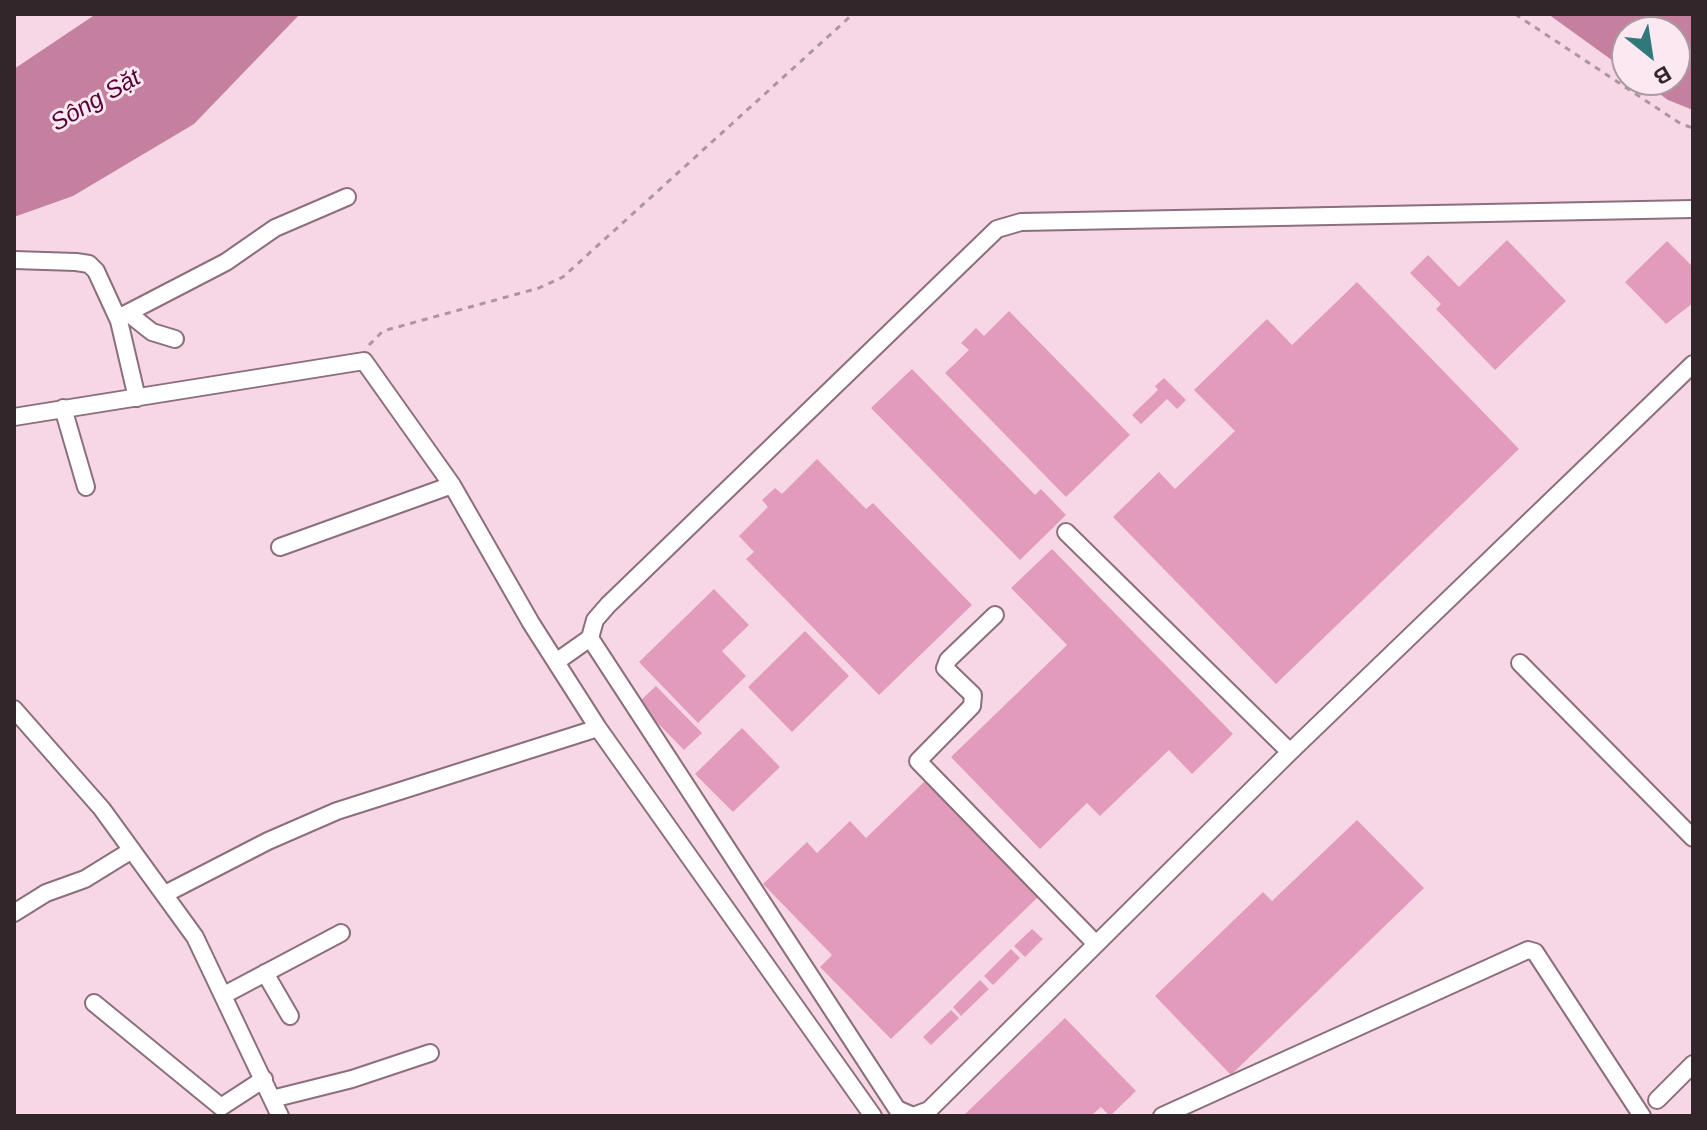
<!DOCTYPE html>
<html>
<head>
<meta charset="utf-8">
<style>
	body { margin:0 }
	#map { position:relative; width:1707px; height:1130px; overflow:hidden; background:#f7d7e5; font-family:Helvetica,sans-serif }
	canvas { display:block }
	.frame { position:absolute; inset:0; border:16px solid #32262b; pointer-events:none }
	.north { position:absolute; left:1611px; top:16px; width:80px; height:80px; box-sizing:border-box; background:#fce8f0; border:2px solid #ab9aa1; border-radius:50%; rotate:150deg; font-size:22px; font-weight:700; line-height:32px; text-align:center; color:#32262b }
	.north::after { content:''; display:block; margin:auto; width:28px; height:36px; background:#2f797d; clip-path:polygon(50% 0,100% 100%,50% 72%,0 100%) }
</style>
</head>
<body>
<div id="map">
<canvas width="1707" height="1130"></canvas>
<div class="frame"></div>
<div class="north">B</div>
</div>
<script>
const ctx = document.querySelector('canvas').getContext('2d');
ctx.lineJoin = 'round';
function fill(path, color) {
  ctx.fillStyle = color;
  ctx.fill(path, 'evenodd');
}
function shape(rows) {
  const path = new Path2D();
  for (const r of rows) {
    path.moveTo(r[0], r[1]);
    for (let i = 2; i < r.length; i += 2) path.lineTo(r[i], r[i + 1]);
  }
  return path;
}
function stroke(path, color, width, dash) {
  ctx.strokeStyle = color;
  ctx.lineWidth = width;
  ctx.lineCap = dash ? 'butt' : 'round';
  ctx.setLineDash(dash || []);
  ctx.stroke(path);
}
function label(font, color, halo, rows, align = 'center') {
  ctx.font = font + ' Helvetica,sans-serif';
  ctx.lineWidth = 6;
  ctx.setLineDash([]);
  ctx.textBaseline = 'middle';
  ctx.strokeStyle = halo;
  ctx.fillStyle = color;
  for (const [text, x, y, turn = 0] of rows) {
    ctx.save();
    ctx.translate(x, y);
    ctx.rotate((+turn || 0) * Math.PI / 180);
    ctx.textAlign = isNaN(turn) ? turn : align;
    if (halo) ctx.strokeText(text, 0, 0);
    ctx.fillText(text, 0, 0);
    ctx.restore();
  }
}
fill(shape([
	[96,14,300,14,194,124,73,196,14,217,14,69],
	[1548,14,1693,14,1693,110,1668,100,1640,80,1675,80,1675,32,1627,32,1627,71]
]), '#c580a0');
fill(shape([
	[1507,240,1566,301,1495,370,1436,309,1441,304,1410,273,1428,255,1459,287],
	[1667,241,1693,267,1693,303,1666,324,1625,282],
	[1357,282,1519,449,1276,684,1113,517,1159,472,1175,489,1235,431,1194,390,1267,319,1292,345],
	[1009,311,1130,435,1066,497,945,373,969,350,961,343,976,328,984,336],
	[912,369,1035,495,1041,489,1066,515,1020,560,871,408],
	[1164,378,1186,400,1177,409,1167,399,1141,424,1132,415,1158,390,1155,386],
	[817,459,866,509,873,503,972,605,879,695,746,559,754,552,739,536,768,507,762,500,775,488,782,494],
	[1052,549,1233,734,1192,774,1169,750,1100,816,1087,803,1040,849,951,757,1067,645,1011,588],
	[714,589,749,625,722,651,746,676,698,723,639,662],
	[805,631,849,676,792,732,748,687],
	[656,686,702,733,684,750,638,703],
	[742,728,780,767,733,812,695,774],
	[925,781,1038,897,891,1039,820,967,832,955,763,884,807,842,817,853,850,821,866,838],
	[1357,820,1424,888,1231,1075,1155,996,1263,892,1272,901],
	[1032,929,1043,939,1025,957,1014,946],
	[1011,949,1020,958,993,985,984,976],
	[980,980,989,989,961,1016,953,1007],
	[951,1010,959,1018,931,1045,923,1037],
	[1065,1018,1136,1091,1110,1116,1101,1107,1091,1116,963,1116]
]), '#e39bbc');
const minor = shape([
	[1693,209,1021,222,997,229,608,605,595,620,590,638,897,1109,913,1116,929,1110,1290,752,1693,364],
	[14,260,76,262,89,264,96,271,119,321,137,398],
	[128,313,152,332,175,339],
	[118,318,226,262,275,228,347,197],
	[63,408,86,487],
	[14,417,364,361,452,485,531,623,598,728,873,1116],
	[1066,532,1290,752],
	[280,547,452,485],
	[995,615,948,660,945,668,973,695,972,706,918,761,1096,944],
	[556,662,590,638],
	[1520,663,1693,838],
	[14,709,102,809,195,937,280,1116],
	[165,894,268,841,337,811,598,728],
	[14,913,46,893,85,879,132,850],
	[265,973,290,1016],
	[224,995,341,933],
	[94,1003,221,1107,264,1079],
	[272,1099,352,1079,430,1053],
	[1657,1100,1693,1064],
	[1162,1116,1528,950,1535,952,1642,1116]
]);
stroke(minor, '#8c6f7c', 20);
stroke(shape([
	[1515,14,1681,124,1693,128],
	[369,345,383,331,539,288,563,277,853,14]
]), '#ad959f', 3, [6, 6]);
stroke(minor, '#fff', 16);
label('italic 24px', '#550034', '#fce8f0', [
	["Sông Sặt",96,101,-30]
]);
</script>
</body>
</html>
